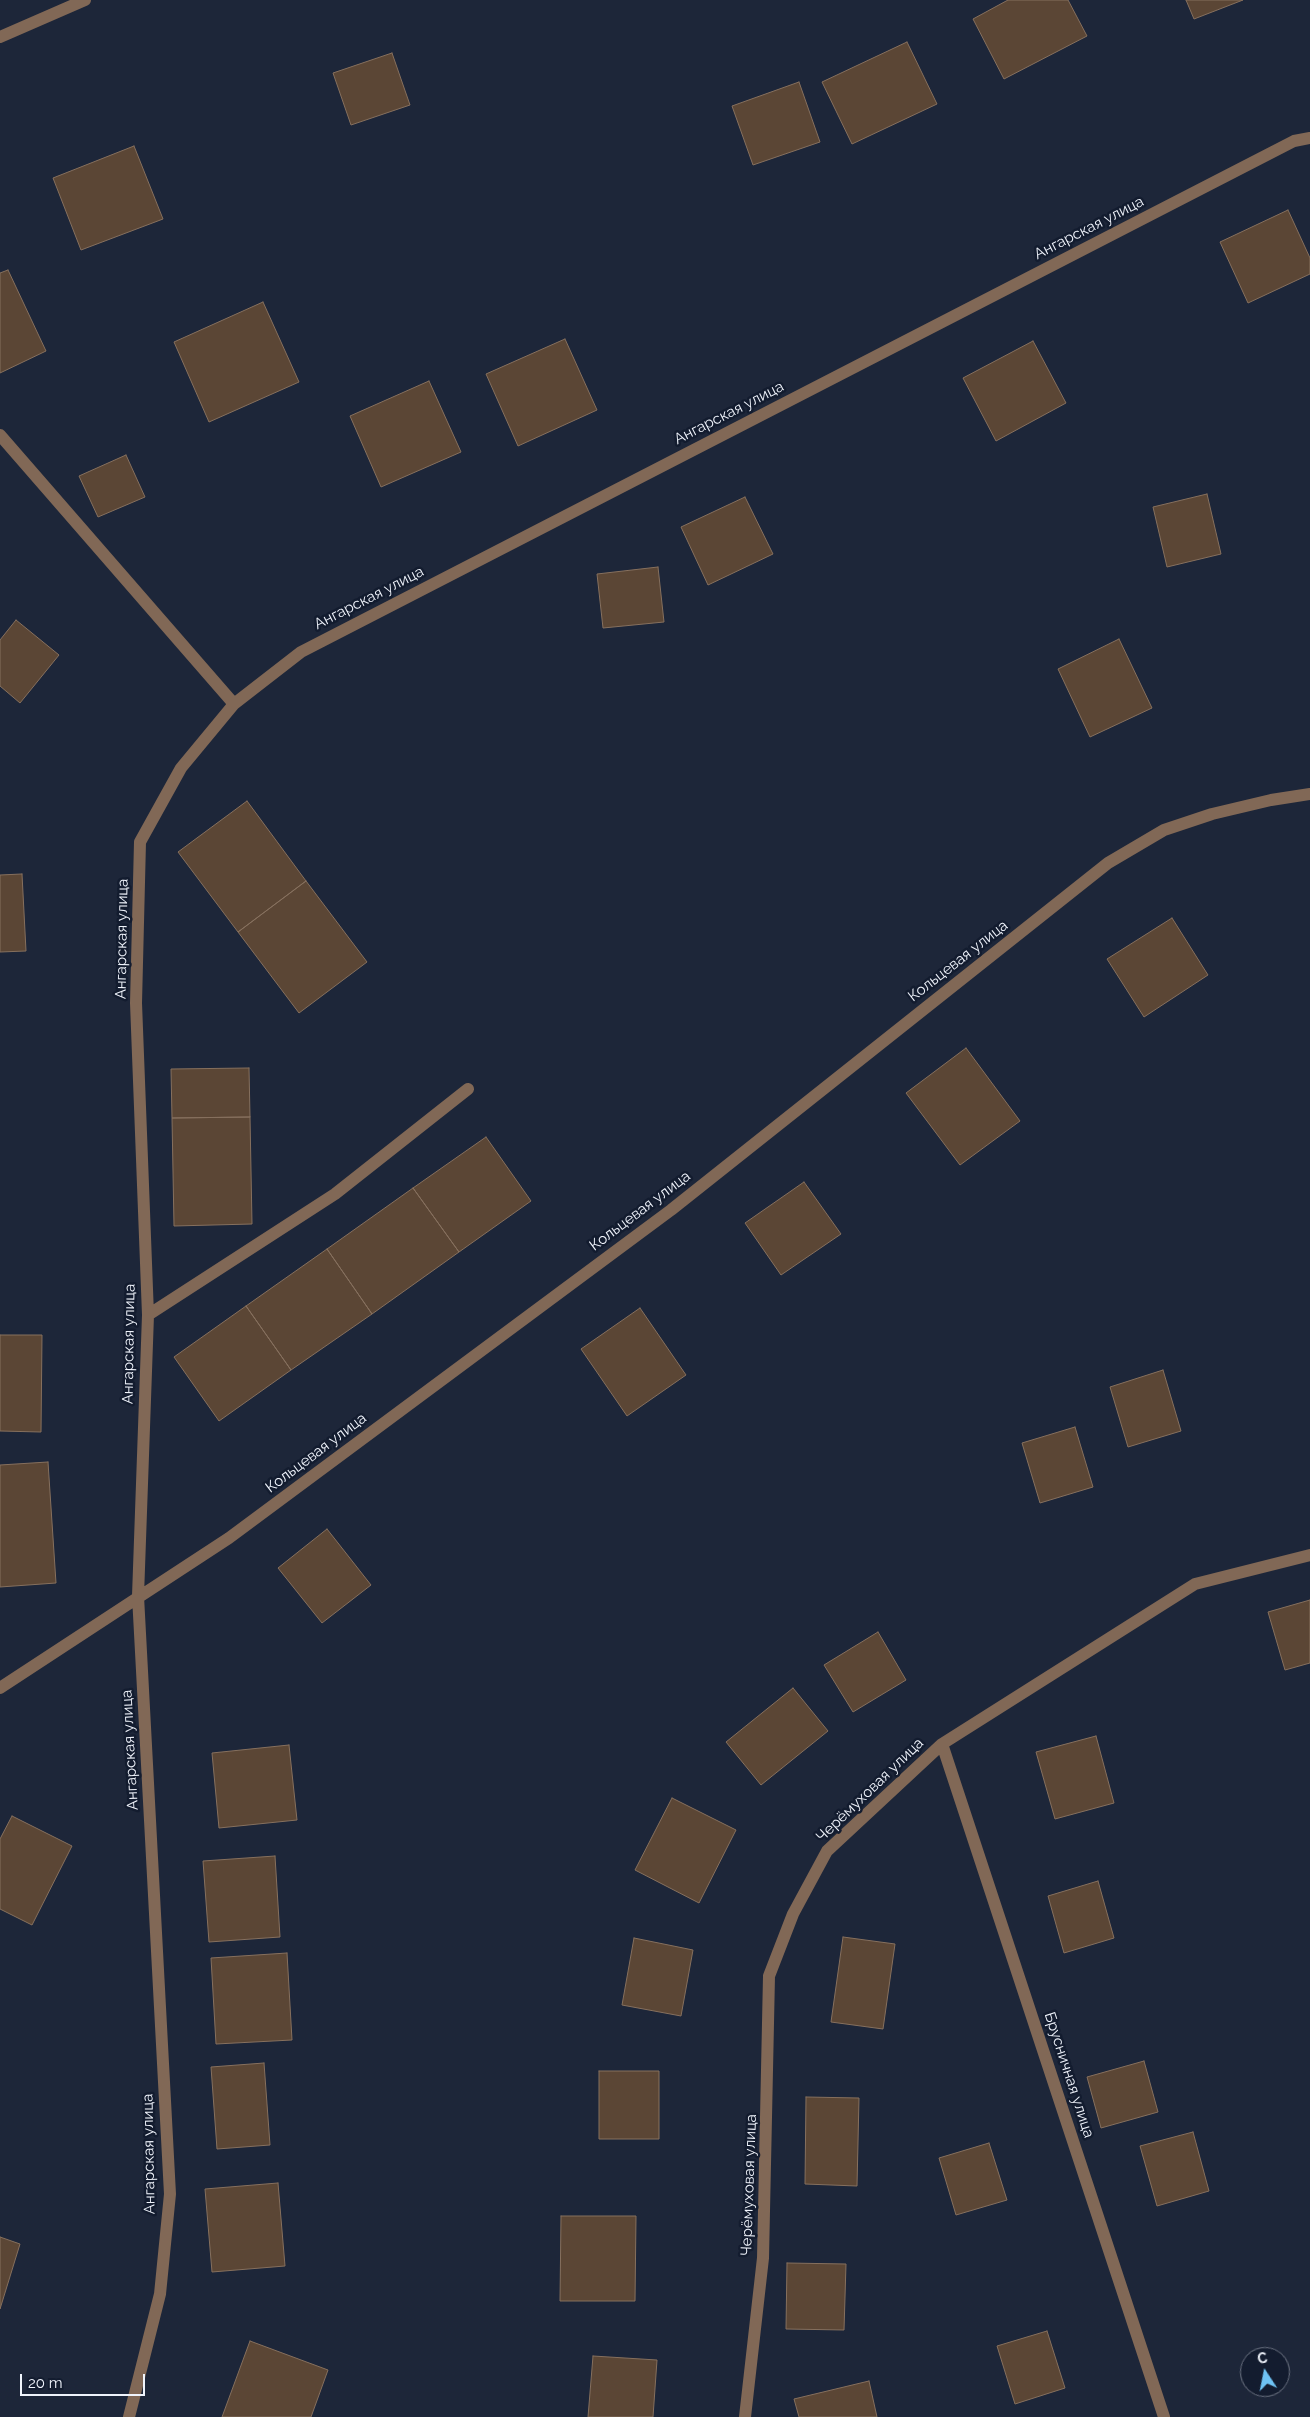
<!DOCTYPE html>
<html>
<head>
<meta charset="utf-8">
<style>
	body { margin:0 }
	#map { position:relative; width:1310px; height:2417px; overflow:hidden; background:#1d2639; font-family:Raleway,sans-serif }
	canvas { display:block }
	.north { position:absolute; left:1240px; top:2347px; width:50px; height:50px; box-sizing:border-box; background:#131c2f; border:1px solid #6b7281; border-radius:50%; rotate:349deg; font-size:14px; font-weight:700; line-height:20px; text-align:center; color:#f0f4fc }
	.north::after { content:''; display:block; margin:auto; width:18px; height:22px; background:#6ec2f3; clip-path:polygon(50% 0,100% 100%,50% 72%,0 100%) }
	.scale { position:absolute; left:20px; top:2374px; width:125px; height:22px; box-sizing:border-box; border:2px solid #f0f4fc; border-top:0; padding-left:6px; font-size:15px; line-height:18px; white-space:nowrap; color:#f0f4fc; -webkit-text-stroke:4px #131c2f; paint-order:stroke }
</style>
</head>
<body>
<div id="map">
<canvas width="1310" height="2417"></canvas>
<div class="north">С</div>
<div class="scale">20 m</div>
</div>
<script>
const ctx = document.querySelector('canvas').getContext('2d');
ctx.lineJoin = 'round';
function fill(path, color) {
  ctx.fillStyle = color;
  ctx.fill(path, 'evenodd');
}
function shape(rows) {
  const path = new Path2D();
  for (const r of rows) {
    path.moveTo(r[0], r[1]);
    for (let i = 2; i < r.length; i += 2) path.lineTo(r[i], r[i + 1]);
  }
  return path;
}
function stroke(path, color, width, dash) {
  ctx.strokeStyle = color;
  ctx.lineWidth = width;
  ctx.lineCap = dash ? 'butt' : 'round';
  ctx.setLineDash(dash || []);
  ctx.stroke(path);
}
function label(font, color, halo, rows, align = 'center') {
  ctx.font = font + ' Raleway,sans-serif';
  ctx.lineWidth = 5;
  ctx.setLineDash([]);
  ctx.textBaseline = 'middle';
  ctx.strokeStyle = halo;
  ctx.fillStyle = color;
  for (const [text, x, y, turn = 0] of rows) {
    ctx.save();
    ctx.translate(x, y);
    ctx.rotate((+turn || 0) * Math.PI / 180);
    ctx.textAlign = isNaN(turn) ? turn : align;
    if (halo) ctx.strokeText(text, 0, 0);
    ctx.fillText(text, 0, 0);
    ctx.restore();
  }
}
const building = shape([
	[1008,0,1068,0,1087,36,1004,79,973,19,1008,0],
	[1186,0,1243,0,1194,19,1186,0],
	[907,42,937,104,852,144,822,82,907,42],
	[392,53,410,105,351,125,333,73,392,53],
	[799,82,820,142,753,165,732,106,799,82],
	[134,146,163,219,81,250,53,178,134,146],
	[1288,210,1310,258,1310,274,1248,303,1220,242,1288,210],
	[8,270,46,351,0,373,0,273,8,270],
	[263,302,299,382,209,422,174,342,263,302],
	[565,339,597,410,518,446,486,374,565,339],
	[1033,341,1066,403,996,441,963,378,1033,341],
	[429,381,461,452,381,487,350,416,429,381],
	[126,455,145,497,98,517,79,476,126,455],
	[1207,494,1221,554,1167,567,1153,507,1207,494],
	[745,497,773,554,708,585,681,527,745,497],
	[658,567,664,622,603,628,597,574,658,567],
	[16,620,59,655,20,703,0,686,0,640,16,620],
	[1119,639,1152,708,1090,737,1058,669,1119,639],
	[247,801,306,881,238,932,178,852,247,801],
	[22,874,26,951,0,952,0,875,22,874],
	[306,881,367,962,299,1013,238,932,306,881],
	[1172,918,1208,975,1144,1017,1107,959,1172,918],
	[966,1048,1020,1121,960,1165,906,1093,966,1048],
	[249,1068,250,1117,172,1118,171,1069,249,1068],
	[250,1117,252,1224,174,1226,172,1118,250,1117],
	[486,1137,531,1201,459,1252,413,1188,486,1137],
	[804,1182,841,1234,781,1275,745,1223,804,1182],
	[413,1188,459,1252,372,1314,327,1249,413,1188],
	[327,1249,372,1314,291,1370,246,1306,327,1249],
	[246,1306,291,1370,219,1421,174,1357,246,1306],
	[640,1308,686,1375,627,1416,581,1349,640,1308],
	[0,1335,42,1335,41,1432,0,1431,0,1335],
	[1163,1370,1181,1431,1128,1447,1110,1387,1163,1370],
	[1075,1427,1093,1487,1040,1503,1022,1443,1075,1427],
	[48,1462,56,1583,0,1587,0,1465,48,1462],
	[327,1529,371,1585,322,1623,278,1568,327,1529],
	[1310,1600,1310,1663,1285,1670,1268,1612,1310,1600],
	[878,1632,906,1680,853,1712,824,1665,878,1632],
	[793,1688,828,1731,761,1785,726,1742,793,1688],
	[1096,1736,1114,1803,1055,1819,1036,1752,1096,1736],
	[289,1745,297,1820,219,1828,212,1753,289,1745],
	[672,1798,736,1830,699,1903,635,1870,672,1798],
	[12,1816,72,1846,32,1925,0,1909,0,1839,12,1816],
	[275,1856,280,1937,209,1942,203,1861,275,1856],
	[1098,1881,1114,1938,1064,1953,1048,1896,1098,1881],
	[843,1937,895,1944,883,2029,831,2022,843,1937],
	[634,1938,693,1950,681,2016,622,2005,634,1938],
	[287,1953,292,2040,216,2044,211,1958,287,1953],
	[1144,2061,1158,2112,1101,2128,1087,2077,1144,2061],
	[264,2063,270,2145,217,2149,211,2067,264,2063],
	[599,2071,659,2071,659,2139,599,2139,599,2071],
	[806,2097,859,2098,857,2186,805,2184,806,2097],
	[1193,2132,1209,2191,1157,2206,1140,2146,1193,2132],
	[989,2143,1007,2200,956,2215,939,2158,989,2143],
	[278,2183,285,2266,212,2272,205,2189,278,2183],
	[561,2216,636,2216,635,2301,560,2301,561,2216],
	[0,2237,20,2244,0,2309,0,2237],
	[787,2263,846,2264,844,2330,786,2329,787,2263],
	[1047,2331,1065,2388,1015,2404,997,2346,1047,2331],
	[250,2341,328,2370,311,2417,222,2417,250,2341],
	[593,2356,657,2360,653,2417,588,2417,593,2356],
	[869,2381,877,2417,799,2417,794,2399,869,2381]
]);
fill(building, '#5b4635');
stroke(building, '#86705e', 1);
stroke(shape([
	[0,37,85,0],
	[0,435,234,704],
	[148,1315,335,1194,468,1089],
	[0,1688,229,1538,671,1210,1108,863,1164,830,1212,814,1271,800,1310,794],
	[942,1744,1164,2417],
	[129,2417,160,2294,170,2194,138,1596,148,1315,136,1003,140,842,181,768,234,704,301,652,1294,141,1310,138],
	[745,2417,763,2258,769,1976,793,1914,827,1851,942,1744,1195,1584,1310,1555]
]), '#816856', 12);
label('15px', '#f0f4fc', '#131c2f', [
	["Ангарская улица",1089,228,-27],
	["Ангарская улица",729,413,-27],
	["Ангарская улица",369,598,-27],
	["Ангарская улица",122,939,-89],
	["Кольцевая улица",958,961,-38],
	["Кольцевая улица",640,1211,-37],
	["Ангарская улица",129,1344,-89],
	["Кольцевая улица",316,1453,-37],
	["Ангарская улица",130,1750,-93],
	["Черёмуховая улица",870,1790,-44],
	["Брусничная улица",1069,2075,72],
	["Ангарская улица",149,2154,-91],
	["Черёмуховая улица",749,2185,-88]
]);
</script>
</body>
</html>
